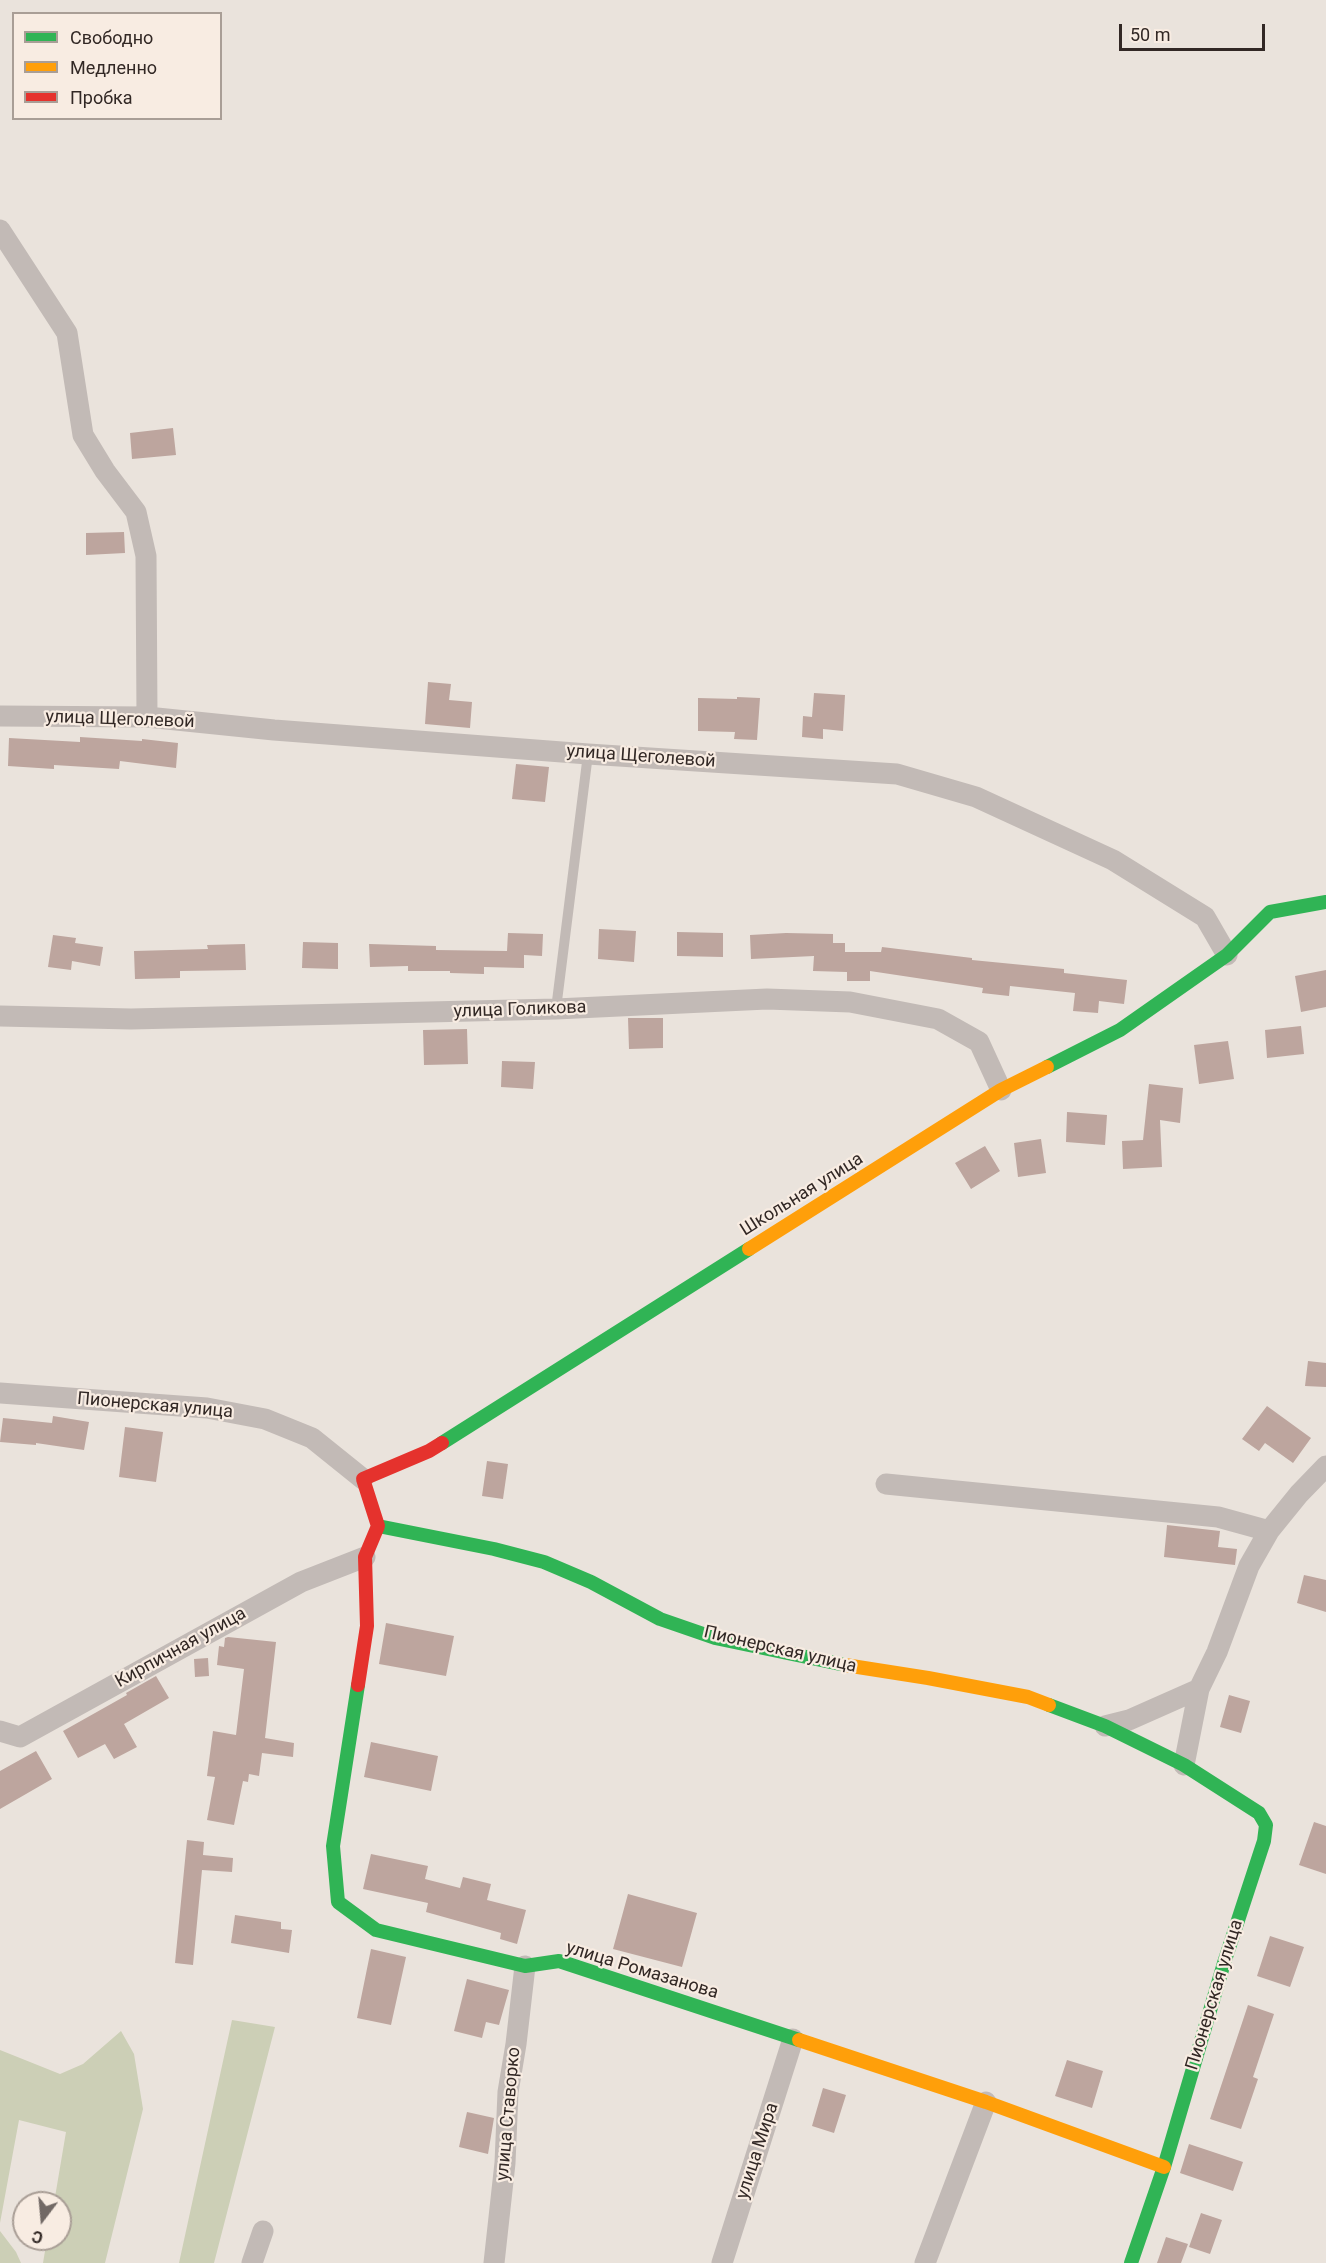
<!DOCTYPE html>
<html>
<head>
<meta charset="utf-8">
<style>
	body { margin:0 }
	#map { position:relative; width:1326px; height:2263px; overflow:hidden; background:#eae3dc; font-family:Roboto,sans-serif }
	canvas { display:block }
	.legend { position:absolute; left:12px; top:12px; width:210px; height:108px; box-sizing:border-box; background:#f8ece2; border:2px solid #a99e96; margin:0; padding:8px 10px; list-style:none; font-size:18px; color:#322825 }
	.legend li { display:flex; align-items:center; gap:12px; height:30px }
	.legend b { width:30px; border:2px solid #a99e96 }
	.north { position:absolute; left:12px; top:2191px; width:60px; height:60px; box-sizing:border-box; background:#f8ece2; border:2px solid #a99e96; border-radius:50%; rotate:196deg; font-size:16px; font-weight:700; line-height:24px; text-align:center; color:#322825 }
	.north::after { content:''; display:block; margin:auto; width:21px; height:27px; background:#726965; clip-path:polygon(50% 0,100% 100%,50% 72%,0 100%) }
	.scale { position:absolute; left:1119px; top:24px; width:146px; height:27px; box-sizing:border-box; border:3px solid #322825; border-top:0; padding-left:8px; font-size:18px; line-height:21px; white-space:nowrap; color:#322825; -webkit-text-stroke:4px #f8ece2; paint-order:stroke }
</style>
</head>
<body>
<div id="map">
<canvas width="1326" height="2263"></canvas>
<ul class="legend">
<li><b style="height:8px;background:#30b455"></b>Свободно</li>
<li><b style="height:8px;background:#ff9f0a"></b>Медленно</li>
<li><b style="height:8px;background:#e5322d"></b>Пробка</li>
</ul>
<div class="north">С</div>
<div class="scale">50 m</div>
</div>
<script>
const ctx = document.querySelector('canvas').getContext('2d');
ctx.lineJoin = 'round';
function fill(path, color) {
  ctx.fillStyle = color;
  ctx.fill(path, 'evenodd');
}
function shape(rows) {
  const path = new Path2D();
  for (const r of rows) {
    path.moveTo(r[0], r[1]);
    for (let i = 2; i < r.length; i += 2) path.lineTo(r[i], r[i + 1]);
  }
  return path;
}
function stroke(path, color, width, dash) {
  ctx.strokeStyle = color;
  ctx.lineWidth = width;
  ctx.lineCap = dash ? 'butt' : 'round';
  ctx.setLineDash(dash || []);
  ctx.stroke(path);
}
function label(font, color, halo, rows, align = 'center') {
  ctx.font = font + ' Roboto,sans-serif';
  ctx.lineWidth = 4.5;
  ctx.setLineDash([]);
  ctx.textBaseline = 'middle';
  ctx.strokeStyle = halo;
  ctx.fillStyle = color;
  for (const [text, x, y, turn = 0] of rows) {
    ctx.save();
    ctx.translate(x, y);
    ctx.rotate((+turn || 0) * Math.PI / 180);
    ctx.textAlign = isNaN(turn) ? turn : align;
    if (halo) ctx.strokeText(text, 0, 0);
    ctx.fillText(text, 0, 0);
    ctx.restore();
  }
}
fill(shape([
	[232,2020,275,2027,214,2263,179,2263],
	[121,2031,134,2054,143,2109,105,2263,43,2263,47,2239,60,2239,60,2203,54,2203,66,2132,19,2120,0,2223,0,2050,60,2074,83,2064],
	[0,2231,16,2252,21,2263,0,2263]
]), '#cccfb6');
fill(shape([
	[173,428,176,455,132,459,130,433],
	[124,532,125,553,86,555,86,533],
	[428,682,451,684,449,700,472,702,470,728,425,724],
	[814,693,845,695,843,731,823,729,823,739,802,737,803,716,812,717],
	[737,697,760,698,757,740,734,739,735,732,698,731,698,698,737,699],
	[80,737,142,741,142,739,178,743,176,768,120,761,119,769,54,765,54,769,8,766,9,738,80,742],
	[516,764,549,767,545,802,512,799],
	[599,929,636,931,634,962,598,959],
	[677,932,723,933,723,957,677,956],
	[508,933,543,934,542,956,524,955,524,968,484,967,484,974,450,973,450,971,408,971,408,966,370,967,369,944,436,946,436,950,507,951],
	[786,933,833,934,833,943,845,943,845,952,881,952,882,947,972,958,972,960,1064,969,1064,973,1127,980,1124,1004,1099,1001,1098,1013,1073,1011,1075,993,1010,986,1009,996,982,993,983,988,870,971,870,981,847,981,847,972,813,971,814,956,751,959,750,935],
	[53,935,76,938,75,943,103,947,100,966,72,961,71,970,48,967],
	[303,942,338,943,338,969,302,968],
	[245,944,246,970,180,971,180,978,135,979,134,951,208,949,207,945],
	[1326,970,1326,1007,1301,1012,1295,976],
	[628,1018,663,1018,663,1048,629,1049],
	[1301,1026,1304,1054,1267,1058,1265,1030],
	[467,1029,468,1064,424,1065,423,1030],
	[1228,1041,1234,1079,1199,1084,1194,1045],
	[502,1061,535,1062,533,1089,501,1087],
	[1149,1084,1183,1088,1180,1123,1160,1120,1162,1167,1123,1169,1122,1141,1143,1140],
	[1067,1112,1107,1115,1105,1145,1066,1142],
	[1041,1139,1046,1173,1018,1177,1014,1143],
	[985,1146,1000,1171,971,1189,955,1163],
	[1308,1361,1326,1363,1326,1387,1305,1386],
	[1267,1406,1311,1438,1293,1463,1265,1443,1259,1451,1242,1439],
	[53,1416,89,1422,84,1450,36,1443,36,1445,0,1442,3,1418,52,1423],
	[125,1427,163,1432,156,1482,119,1477],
	[487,1461,508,1464,503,1499,482,1496],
	[1167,1525,1220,1531,1218,1547,1237,1549,1235,1565,1164,1557],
	[1304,1575,1326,1580,1326,1612,1297,1603],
	[386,1623,454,1636,446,1676,379,1664],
	[228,1637,276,1642,265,1738,294,1743,293,1757,262,1753,259,1776,249,1774,248,1782,243,1781,234,1825,207,1820,215,1777,207,1776,213,1731,236,1735,244,1669,217,1665,219,1646,224,1647,225,1638],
	[208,1658,209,1676,195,1677,194,1659],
	[156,1676,169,1698,124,1724,137,1747,114,1759,105,1744,78,1758,63,1731,127,1695,126,1693],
	[1229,1695,1250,1701,1241,1733,1220,1727],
	[371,1742,438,1756,431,1791,364,1777],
	[36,1751,52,1779,0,1809,0,1771],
	[1314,1822,1326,1826,1326,1874,1299,1865],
	[187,1840,204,1842,203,1855,233,1858,232,1872,202,1870,193,1965,175,1963],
	[371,1854,428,1866,425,1879,460,1888,463,1877,491,1884,487,1900,526,1910,517,1944,500,1939,501,1933,426,1912,428,1903,363,1889],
	[628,1894,697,1913,682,1967,613,1949],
	[235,1915,281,1922,281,1929,292,1930,289,1953,231,1943],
	[1270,1936,1304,1947,1290,1987,1257,1976],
	[371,1949,406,1957,391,2025,357,2018],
	[467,1979,509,1990,499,2025,486,2022,482,2038,454,2031],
	[1248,2005,1274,2014,1253,2077,1258,2079,1241,2129,1210,2119],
	[1067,2060,1103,2071,1092,2108,1055,2096],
	[823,2088,846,2095,834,2133,812,2126],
	[467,2112,494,2118,488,2154,459,2147],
	[1189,2144,1243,2162,1233,2191,1180,2173],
	[1201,2213,1222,2220,1210,2254,1189,2247],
	[1166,2237,1188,2244,1181,2263,1157,2263]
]), '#bda59e');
stroke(shape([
	[556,1009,588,754]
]), '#c2bab6', 10);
stroke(shape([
	[0,230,67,333,83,435,105,471,136,512,146,556,147,717],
	[0,716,147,717,274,730,588,754,897,774,976,797,1113,860,1205,917,1227,955],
	[0,1016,131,1019,556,1009,767,999,850,1002,938,1019,979,1042,1001,1090],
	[0,1393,207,1408,265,1419,312,1438,363,1479],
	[886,1484,1218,1517,1269,1531],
	[1105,1726,1129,1720,1199,1689],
	[0,1731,20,1737,301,1582,365,1557],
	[1184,1765,1199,1689,1217,1652,1249,1566,1269,1531,1299,1494,1326,1466],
	[252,2263,263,2231],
	[494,2263,505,2163,508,2092,516,2044,525,1966],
	[722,2263,793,2039],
	[925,2263,986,2102]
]), '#c2bab6', 21);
stroke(shape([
	[1047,1067,1120,1030,1227,955,1270,912,1326,902],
	[442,1443,749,1249],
	[378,1526,494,1549,544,1562,591,1582,660,1619,715,1638,845,1665],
	[358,1685,333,1846,338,1902,376,1930,525,1966,559,1961,799,2040],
	[1049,1705,1105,1726,1184,1765,1259,1813,1266,1825,1264,1841,1224,1963,1164,2167,1131,2263]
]), '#30b455', 14);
stroke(shape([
	[749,1249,1001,1090,1047,1067],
	[845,1665,928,1678,1028,1697,1049,1705],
	[799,2040,986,2102,1164,2167]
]), '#ff9f0a', 14);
stroke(shape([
	[358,1685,367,1626,365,1557,378,1526,363,1479,429,1451,442,1443]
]), '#e5322d', 14);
label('18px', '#322825', '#f8ece2', [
	["улица Щеголевой",120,720,2],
	["улица Щеголевой",641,757,4],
	["улица Голикова",520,1010,-2],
	["Школьная улица",802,1195,-32],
	["Пионерская улица",155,1406,5],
	["Кирпичная улица",181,1648,-29],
	["Пионерская улица",780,1650,13],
	["улица Ромазанова",642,1971,17],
	["Пионерская улица",1215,1995,-73],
	["улица Ставорко",509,2114,-85],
	["улица Мира",758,2151,-72]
]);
</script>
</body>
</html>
